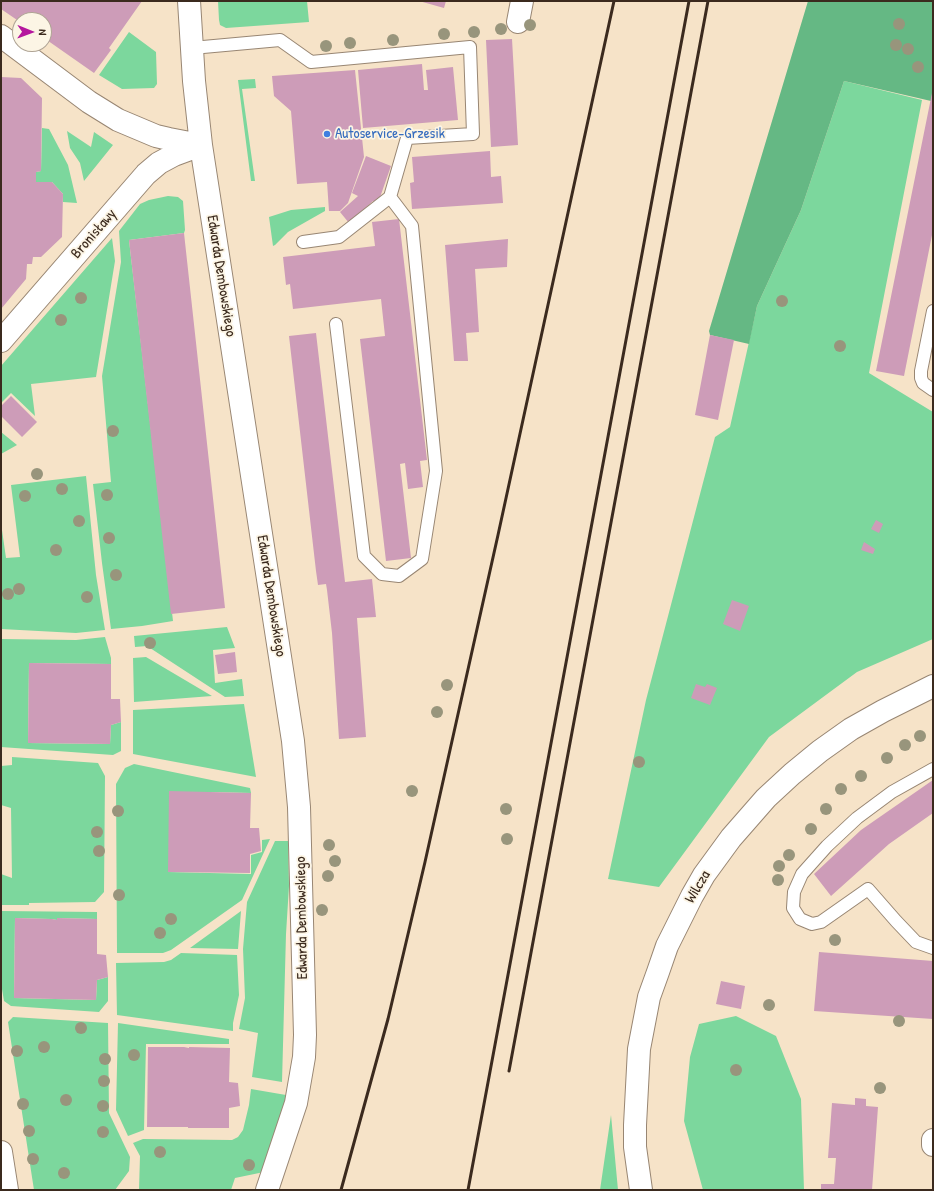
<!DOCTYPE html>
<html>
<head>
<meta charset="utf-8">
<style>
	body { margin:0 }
	#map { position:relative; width:934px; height:1191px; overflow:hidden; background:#f6e3c8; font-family:"Patrick Hand",sans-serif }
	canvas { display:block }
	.frame { position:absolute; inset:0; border:2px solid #3b2a1e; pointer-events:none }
	.north { position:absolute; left:12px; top:12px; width:40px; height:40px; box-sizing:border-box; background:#fcf5e5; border:1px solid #afa495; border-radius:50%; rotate:91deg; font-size:11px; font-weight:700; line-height:16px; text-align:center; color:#3b2a1e }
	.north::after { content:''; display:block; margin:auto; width:14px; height:18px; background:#b5179e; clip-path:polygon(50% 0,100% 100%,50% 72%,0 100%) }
</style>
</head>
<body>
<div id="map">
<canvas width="934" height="1191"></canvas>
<div class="frame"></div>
<div class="north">N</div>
</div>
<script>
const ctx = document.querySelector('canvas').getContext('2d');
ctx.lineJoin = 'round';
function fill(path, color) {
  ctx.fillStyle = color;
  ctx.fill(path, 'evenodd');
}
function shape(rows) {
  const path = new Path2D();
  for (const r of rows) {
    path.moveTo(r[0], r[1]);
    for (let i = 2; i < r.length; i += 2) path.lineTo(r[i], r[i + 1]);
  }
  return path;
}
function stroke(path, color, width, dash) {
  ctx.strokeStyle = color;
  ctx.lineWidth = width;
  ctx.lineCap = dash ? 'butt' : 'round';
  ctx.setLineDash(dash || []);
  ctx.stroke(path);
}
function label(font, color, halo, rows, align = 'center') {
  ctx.font = font + ' "Patrick Hand",sans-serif';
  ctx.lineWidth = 3.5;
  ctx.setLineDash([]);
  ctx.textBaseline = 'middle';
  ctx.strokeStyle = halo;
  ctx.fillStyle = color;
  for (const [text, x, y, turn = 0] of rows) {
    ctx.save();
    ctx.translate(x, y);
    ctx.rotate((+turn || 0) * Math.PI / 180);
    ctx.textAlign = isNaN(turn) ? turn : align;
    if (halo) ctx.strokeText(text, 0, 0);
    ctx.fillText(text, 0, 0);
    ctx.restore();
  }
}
fill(shape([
	[218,1,307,1,309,22,226,28,220,25,219,20],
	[129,32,156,52,157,84,154,88,122,89,99,75],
	[255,79,256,88,242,89,255,181,251,181,238,80],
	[844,81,922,100,869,373,933,412,933,639,857,672,769,737,659,887,608,879,646,700,715,437,730,427,757,306,801,210],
	[42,128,49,129,68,165,77,203,63,202,63,194,52,182,36,182,36,172,41,171],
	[67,131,91,147,94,132,113,145,84,181,80,163,70,148],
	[168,196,178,197,183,201,185,230,184,233,129,240,173,621,142,626,111,629,102,563,93,484,111,482,102,376,121,262,119,231,140,204,149,200],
	[325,207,325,211,288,232,275,245,273,246,269,217,291,210],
	[112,238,115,261,96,377,31,384,35,416,11,393,1,403,1,366],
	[1,432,17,445,1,454],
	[86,476,96,575,105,630,76,633,1,629,1,523,6,558,20,557,11,485],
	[227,627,235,648,213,650,215,683,242,679,244,696,225,697,147,646,135,647,134,636],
	[105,637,111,658,111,664,29,663,28,743,110,744,111,725,121,722,121,751,113,755,1,747,1,639,76,640],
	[146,657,212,696,134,702,133,658],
	[244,704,256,777,133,754,133,710],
	[12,757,98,763,105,776,104,892,95,902,29,903,29,905,1,905,1,874,12,878,11,808,1,805,1,766,12,765],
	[134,764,250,788,251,793,211,792,168,872,251,874,251,855,262,852,262,840,270,839,242,900,171,950,163,953,117,953,116,784,125,768],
	[275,841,288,841,289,886,286,934,282,1082,252,1077,258,1033,239,1029,245,998,243,949,247,902],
	[1,911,97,912,97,919,57,918,57,920,51,919,15,918,14,998,96,1000,97,980,108,977,108,1001,99,1012,11,1006,4,1001,1,983],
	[241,911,238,949,190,948],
	[181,953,237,955,239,995,233,1023,233,1031,117,1015,116,963,164,962,171,960],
	[736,1016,776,1036,801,1099,804,1190,703,1190,684,1121,690,1057,699,1024],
	[13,1017,108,1023,109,1113,130,1157,129,1171,115,1190,34,1190,8,1022],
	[118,1023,229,1039,229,1044,146,1044,144,1130,128,1136,116,1110],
	[251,1089,286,1095,280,1123,264,1172,235,1178,231,1190,139,1190,140,1156,133,1143,143,1139,232,1140,238,1137,243,1130,249,1105],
	[611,1115,618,1190,600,1190]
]), '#7cd79d');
fill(shape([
	[808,1,933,1,933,89,931,101,844,81,801,210,757,306,749,344,710,335,709,331]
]), '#65b884');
fill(shape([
	[1,1,142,1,109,48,111,50,94,73,44,38,44,20,20,20,20,22,1,9],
	[419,1,446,1,444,8],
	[512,39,518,145,491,147,486,40],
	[422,64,424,90,428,90,426,70,453,67,458,120,363,128,358,70],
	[355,70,364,157,348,203,340,211,329,211,327,182,297,184,291,111,274,96,272,76],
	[1,77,21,78,42,98,41,171,36,172,36,182,52,182,63,194,62,237,41,257,33,257,32,264,27,264,26,279,1,309],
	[932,93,933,230,904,376,876,371],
	[490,151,491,177,501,176,503,203,412,209,410,183,414,182,412,157],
	[366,156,391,166,378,203,373,201,349,223,340,212,358,196,352,193],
	[399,219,427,460,420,461,423,487,408,489,405,463,400,464,411,558,386,561,360,339,385,336,381,299,293,309,290,284,286,285,283,257,375,246,372,222],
	[184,233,225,608,171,614,129,240],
	[508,239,507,267,475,269,479,332,466,333,468,361,454,361,445,245],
	[316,333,345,582,372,579,376,617,357,618,366,737,339,739,332,633,327,590,326,584,318,585,316,571,289,336],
	[710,335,734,340,718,420,695,415],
	[11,396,37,422,22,437,1,416,1,406],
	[876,520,883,524,879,533,871,529],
	[864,542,875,549,873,554,861,550],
	[732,600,749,606,740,631,723,624],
	[235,652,237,672,218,674,215,655],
	[29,663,111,664,111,699,120,699,121,722,111,725,110,744,28,743],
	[696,684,705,687,707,684,717,688,710,705,691,698],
	[933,780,933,813,889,844,831,896,814,874,861,830],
	[169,791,251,793,250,828,259,828,261,851,250,854,250,873,168,872],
	[15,918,52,919,57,920,57,918,97,919,97,954,106,955,108,977,97,980,96,1000,14,998],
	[819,952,933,961,933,1019,814,1011],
	[721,981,745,986,741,1009,716,1004],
	[148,1047,184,1047,189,1048,189,1047,230,1048,229,1082,238,1083,240,1106,229,1108,229,1128,188,1128,188,1127,147,1127],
	[855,1098,866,1099,866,1106,878,1107,872,1190,821,1190,821,1184,834,1184,836,1158,828,1158,832,1103,855,1105]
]), '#cd9cb8');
const service = shape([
	[192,48,280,40,311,62,470,47,473,134,407,138,390,197,339,237,303,242],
	[933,311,921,371,921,378,923,383,933,390],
	[336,324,364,556,382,574,399,576,422,559,436,471,412,226,390,197],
	[933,769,892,792,857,818,827,846,802,874,794,892,793,908,800,919,812,924,821,922,868,889,896,921,916,942,933,948]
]);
const minor = shape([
	[189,1,194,81,201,145,293,741,299,807,305,1035,304,1057,296,1103,267,1190],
	[518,22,522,1],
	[1,36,89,102,118,120,156,136,169,139,200,145],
	[1,341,146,174,159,163,174,155,201,145],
	[933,1140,933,1145],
	[1,1152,7,1190]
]);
const tertiary = shape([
	[641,1190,635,1147,635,1125,639,1049,649,997,658,972,667,946,692,896,704,875,731,838,766,798,792,774,820,751,851,729,883,711,933,686]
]);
stroke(service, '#988673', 14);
stroke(minor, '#988673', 24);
stroke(tertiary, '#988673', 24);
stroke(service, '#fff', 12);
stroke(minor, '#fff', 22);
stroke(tertiary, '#fff', 22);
stroke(shape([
	[509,1071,708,1],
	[341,1190,388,1019,425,862,498,535,614,1],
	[468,1190,689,1]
]), '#3b2a1e', 3);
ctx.fillStyle = '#98957c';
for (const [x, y] of [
	[899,24],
	[530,25],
	[501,29],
	[474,32],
	[444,34],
	[393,40],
	[350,43],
	[896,45],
	[326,46],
	[908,49],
	[918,67],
	[81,298],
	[782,301],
	[61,320],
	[840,346],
	[113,431],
	[37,474],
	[62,489],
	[107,495],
	[25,496],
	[79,521],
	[109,538],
	[56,550],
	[116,575],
	[19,589],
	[8,594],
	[87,597],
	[150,643],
	[447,685],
	[437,712],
	[920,736],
	[905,745],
	[887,758],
	[639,762],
	[861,776],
	[841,789],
	[412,791],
	[506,809],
	[826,809],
	[118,811],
	[811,829],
	[97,832],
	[507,839],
	[329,845],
	[99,851],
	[789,855],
	[335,861],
	[779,866],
	[328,876],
	[778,880],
	[119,895],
	[322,910],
	[171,919],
	[160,933],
	[835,940],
	[769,1005],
	[899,1021],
	[81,1028],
	[44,1047],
	[17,1051],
	[134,1055],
	[105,1059],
	[736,1070],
	[104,1081],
	[880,1088],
	[66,1100],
	[23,1104],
	[103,1106],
	[29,1131],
	[103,1132],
	[160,1152],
	[33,1159],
	[249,1165],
	[64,1173]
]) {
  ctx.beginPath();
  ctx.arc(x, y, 6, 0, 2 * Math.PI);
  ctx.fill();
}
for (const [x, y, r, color] of [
	[327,134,4,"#3f7fe0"]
]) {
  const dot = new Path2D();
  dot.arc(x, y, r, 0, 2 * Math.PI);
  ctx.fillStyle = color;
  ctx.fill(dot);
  stroke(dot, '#fcf5e5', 1.5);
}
label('15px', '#366cbe', '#fcf5e5', [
	["Autoservice-Grzesik",335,134]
], 'left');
label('15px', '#3b2a1e', '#fcf5e5', [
	["Bronisławy",94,234,-49],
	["Edwarda Dembowskiego",221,276,81],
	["Edwarda Dembowskiego",271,596,81],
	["Wilcza",698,887,-59],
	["Edwarda Dembowskiego",302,918,-91]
]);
</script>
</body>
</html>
